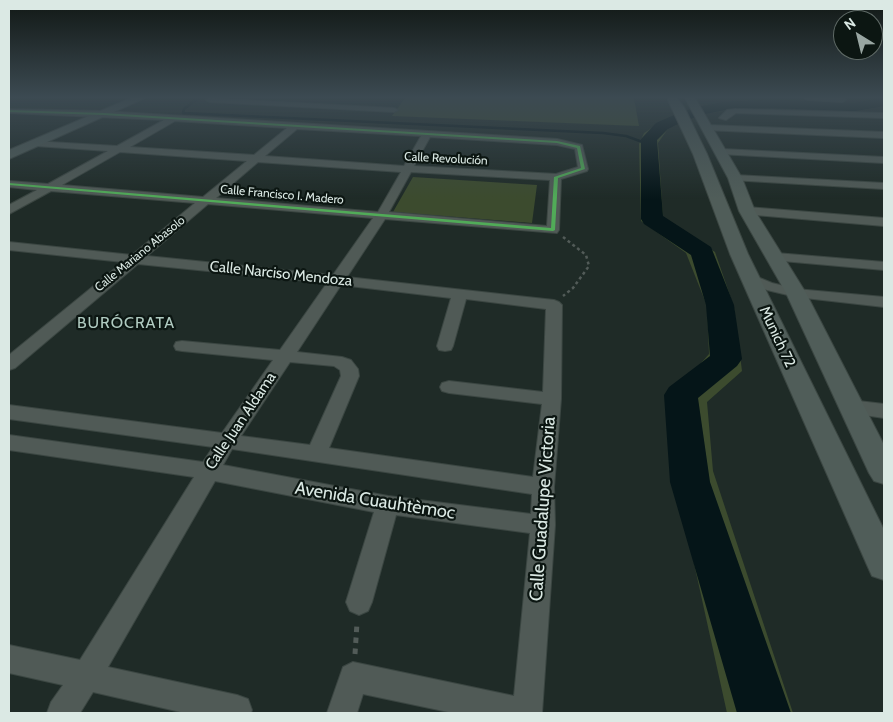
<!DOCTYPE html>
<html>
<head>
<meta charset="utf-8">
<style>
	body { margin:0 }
	#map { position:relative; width:893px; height:722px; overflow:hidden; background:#1f2b27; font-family:Cabin,sans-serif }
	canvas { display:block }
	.frame { position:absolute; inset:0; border:10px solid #dbe9e4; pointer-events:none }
	.north { position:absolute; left:833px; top:10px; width:50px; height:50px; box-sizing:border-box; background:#0c1612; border:1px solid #5f6a66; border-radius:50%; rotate:324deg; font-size:14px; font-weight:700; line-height:20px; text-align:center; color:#dbe9e4 }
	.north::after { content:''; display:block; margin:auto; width:18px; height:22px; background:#99a6a2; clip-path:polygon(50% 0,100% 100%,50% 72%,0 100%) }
</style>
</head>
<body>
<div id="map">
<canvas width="893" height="722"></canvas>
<div class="frame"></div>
<div class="north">N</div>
</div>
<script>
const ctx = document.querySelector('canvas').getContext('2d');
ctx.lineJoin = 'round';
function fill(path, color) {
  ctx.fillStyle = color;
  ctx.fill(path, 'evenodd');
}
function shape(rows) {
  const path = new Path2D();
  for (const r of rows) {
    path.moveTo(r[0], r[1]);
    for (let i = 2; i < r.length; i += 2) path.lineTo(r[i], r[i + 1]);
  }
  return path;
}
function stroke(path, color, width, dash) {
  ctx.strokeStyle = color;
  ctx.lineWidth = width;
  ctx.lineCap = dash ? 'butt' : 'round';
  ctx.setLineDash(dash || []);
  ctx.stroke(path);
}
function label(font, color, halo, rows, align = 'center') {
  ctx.font = font + ' Cabin,sans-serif';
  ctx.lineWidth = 4.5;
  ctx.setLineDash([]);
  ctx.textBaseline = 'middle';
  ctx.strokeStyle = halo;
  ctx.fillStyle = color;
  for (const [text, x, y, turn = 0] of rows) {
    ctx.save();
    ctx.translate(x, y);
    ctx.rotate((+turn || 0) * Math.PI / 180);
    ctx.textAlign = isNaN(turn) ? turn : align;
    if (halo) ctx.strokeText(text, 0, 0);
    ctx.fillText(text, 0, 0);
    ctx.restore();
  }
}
fill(shape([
	[405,98,634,98,639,126,392,116],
	[702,110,670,126,658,143,663,217,715,252,734,307,742,371,707,402,713,471,793,713,727,713,682,509,690,482,665,404,709,354,707,306,686,253,641,221,639,144,644,133,659,123,676,114],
	[413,177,537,185,532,223,393,212]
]), '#3c4b2e');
stroke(shape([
	[198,98,184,109,183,113,603,133,626,136,648,144]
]), '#051518', 2.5);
fill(shape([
	[884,98,884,106,855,111,772,108,724,110,705,114,684,121,668,129,657,140,663,216,711,247,734,305,742,359,737,366,698,398,710,482,791,713,737,713,670,482,664,395,669,387,710,356,706,305,691,255,644,224,641,219,641,139,656,123,674,115,697,107,724,102,772,100,855,103,884,98]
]), '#051518');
const street = shape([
	[208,98,394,108,398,110,394,112,210,102,206,100,208,98],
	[804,98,844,98,846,100,842,102,808,100,804,98],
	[9,109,104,111,557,139,582,145,588,169,587,171,561,179,559,230,557,233,385,219,347,277,554,300,559,302,562,305,561,399,554,487,555,525,542,713,453,713,363,694,357,713,327,713,343,667,353,662,514,696,530,533,396,515,372,602,368,611,359,615,350,611,346,602,374,512,215,481,108,667,237,695,248,699,252,710,251,713,185,713,93,692,80,713,47,713,51,702,63,685,9,673,9,645,80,660,194,477,9,450,9,435,203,462,213,447,9,419,9,405,222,433,273,360,182,351,176,350,174,346,176,342,182,341,280,350,327,283,138,264,15,368,9,370,9,355,123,262,9,250,9,242,132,255,195,203,51,191,9,214,9,205,37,190,9,187,9,181,48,184,108,151,36,146,33,145,33,141,117,146,164,120,9,113,9,109],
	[175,121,287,128,254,155,130,147,175,121],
	[297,129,421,136,404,166,265,156,297,129],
	[430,137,557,145,575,149,578,167,556,174,414,166,430,137],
	[120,152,247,161,203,197,62,185,120,152],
	[258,162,401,172,378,212,216,198,258,162],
	[411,172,550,180,547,226,389,212,411,172],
	[208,204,373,218,333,275,147,256,208,204],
	[341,285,451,298,437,346,439,350,445,351,451,350,453,346,466,299,546,309,543,392,449,381,442,383,440,387,442,391,449,393,542,404,533,477,329,448,359,376,358,369,351,360,342,357,297,352,341,285],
	[290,362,334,366,340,370,341,376,310,445,241,436,290,362],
	[232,449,532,494,531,514,388,496,223,465,232,449],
	[736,109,884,113,884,118,736,113,726,120,719,118,727,110,736,109],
	[708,125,884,132,884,138,705,130,704,128,708,125],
	[722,149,884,157,884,163,719,154,719,150,722,149],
	[735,175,884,183,884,189,731,180,730,178,735,175],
	[747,207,884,218,884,226,743,214,741,211,747,207],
	[776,253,884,262,884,270,771,260,769,257,776,253],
	[750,274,772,283,796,289,884,297,884,307,796,297,767,290,745,281,743,278,745,275,750,274],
	[850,400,884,404,884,418,843,412,840,407,843,402,850,400]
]);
const secondary = shape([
	[131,98,145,98,9,159,9,150,131,98],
	[667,98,677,98,684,107,707,154,748,254,884,530,884,580,872,576,867,565,730,254,693,154,667,98],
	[685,98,695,98,742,178,755,211,806,293,884,445,884,484,874,481,869,473,786,293,739,211,728,178,685,98]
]);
stroke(street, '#3b4642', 2);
stroke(secondary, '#3b4642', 2);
stroke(shape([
	[563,237,586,255,589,266,573,288,563,296]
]), '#525b58', 2.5, [3, 3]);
stroke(shape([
	[355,654,357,623]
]), '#525b58', 5, [5.5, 5.5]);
fill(street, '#505a56');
fill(secondary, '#505d59');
fill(shape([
	[9,110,104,113,557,141,580,146,585,169,558,178,555,230,553,231,9,185,9,183,551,228,554,177,581,168,577,148,557,143,104,115,9,112,9,110]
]), '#51ab58');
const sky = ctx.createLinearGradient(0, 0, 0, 199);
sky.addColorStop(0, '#111815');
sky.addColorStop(0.49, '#3c4a52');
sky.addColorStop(1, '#3c4a5200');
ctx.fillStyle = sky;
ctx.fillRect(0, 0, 893, 199);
label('12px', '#dbe9e4', '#0c1612', [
	["Calle Revolución",446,159,3],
	["Calle Francisco I. Madero",282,195,5],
	["Calle Mariano Abasolo",140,254,-39]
]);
label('15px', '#dbe9e4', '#0c1612', [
	["Calle Narciso Mendoza",281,274,6],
	["Munich 72",777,337,65],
	["Calle Juan Aldama",241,421,-56]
]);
ctx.letterSpacing = '1px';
label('16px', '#b0cbc1', '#0c1612', [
	["BURÓCRATA",126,323]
]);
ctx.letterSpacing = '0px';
label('18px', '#dbe9e4', '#0c1612', [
	["Avenida Cuauhtèmoc",375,501,9],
	["Calle Guadalupe Victoria",543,509,-86]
]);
</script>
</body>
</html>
